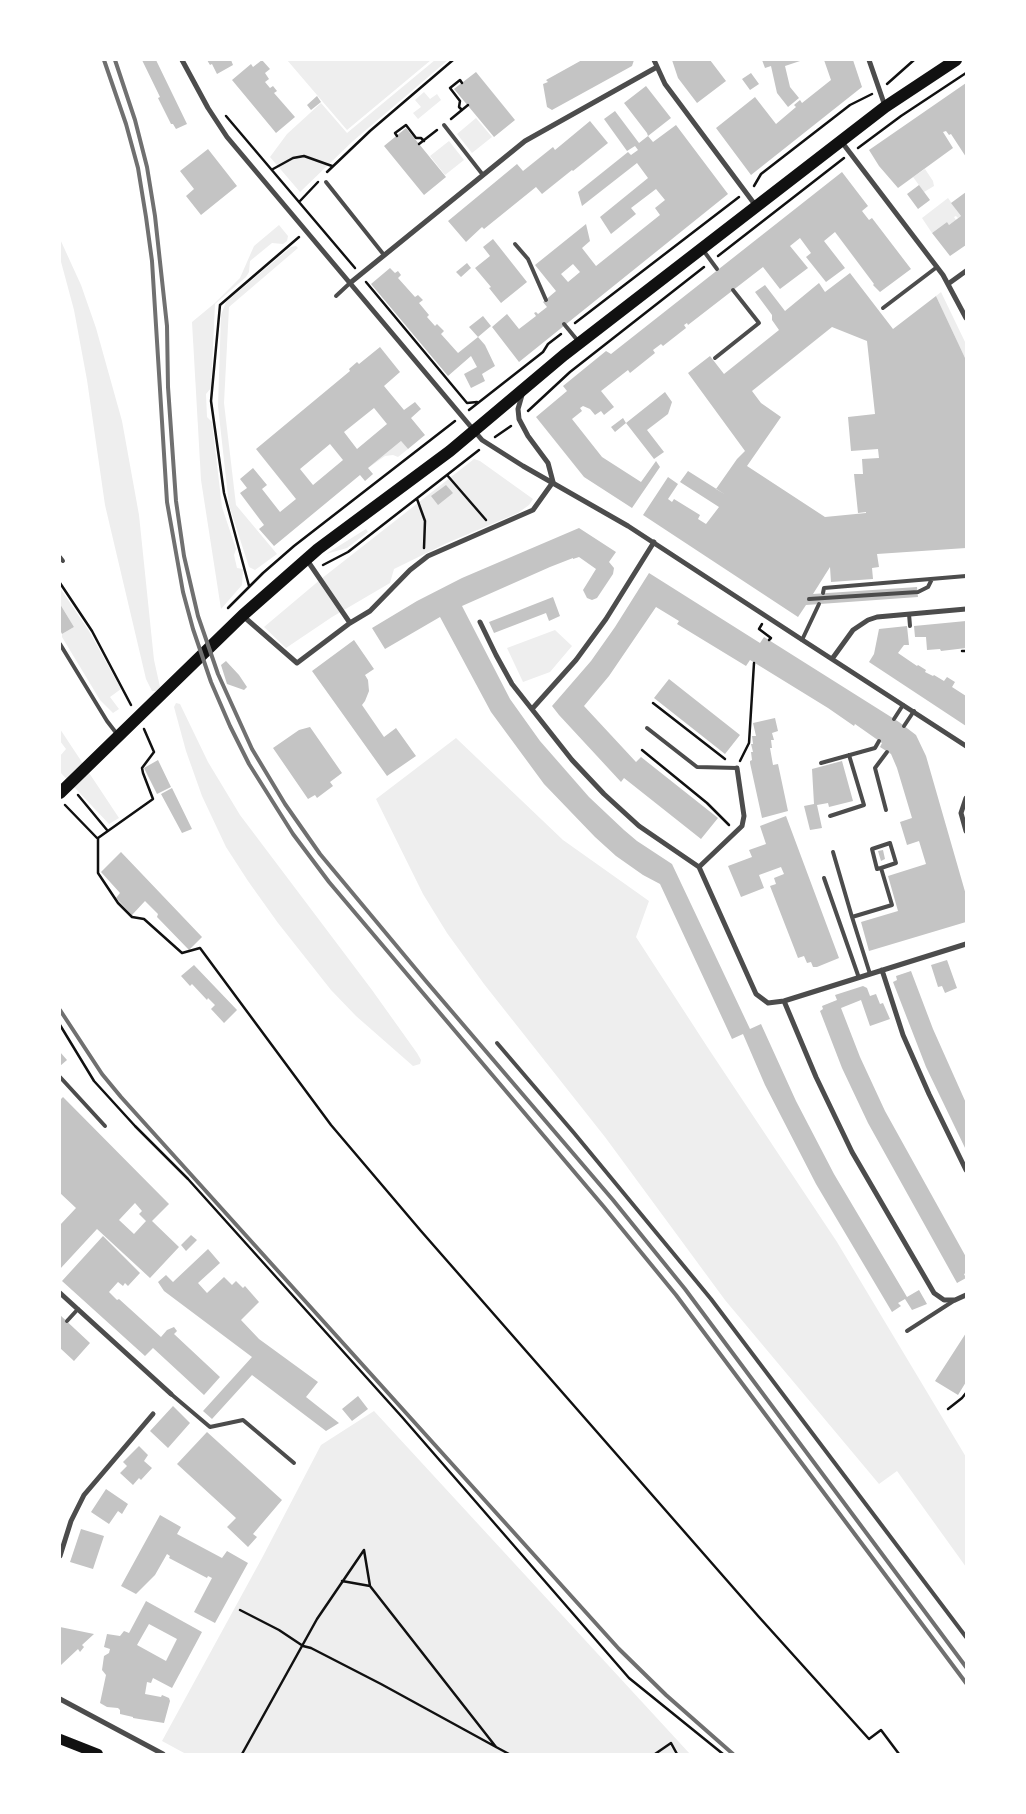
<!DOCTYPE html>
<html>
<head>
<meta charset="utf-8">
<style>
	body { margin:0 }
	#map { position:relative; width:1026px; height:1814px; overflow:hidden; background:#fff; font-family:"Archivo Narrow",sans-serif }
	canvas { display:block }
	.frame { position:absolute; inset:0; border:61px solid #fff; pointer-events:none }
</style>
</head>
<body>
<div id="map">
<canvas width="1026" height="1814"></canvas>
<div class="frame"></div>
</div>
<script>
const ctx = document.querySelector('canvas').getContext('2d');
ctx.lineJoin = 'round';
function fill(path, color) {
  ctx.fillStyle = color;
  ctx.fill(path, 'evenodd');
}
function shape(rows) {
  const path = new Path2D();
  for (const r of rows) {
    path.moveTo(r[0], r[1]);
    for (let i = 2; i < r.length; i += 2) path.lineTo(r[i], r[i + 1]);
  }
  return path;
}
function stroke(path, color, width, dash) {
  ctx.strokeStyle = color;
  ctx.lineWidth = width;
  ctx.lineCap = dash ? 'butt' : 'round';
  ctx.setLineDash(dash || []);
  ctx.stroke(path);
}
fill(shape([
	[287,60,431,60,347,130],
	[435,60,448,60,353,141,300,192,270,157,287,134,321,103,347,133],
	[424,92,430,99,437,94,441,100,418,119,413,113,421,107,415,100],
	[476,118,492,137,472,153,457,134],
	[449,141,464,160,445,175,430,156],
	[925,169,933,181,934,186,924,192,913,177],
	[948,198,961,216,958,218,956,216,954,217,956,220,949,225,947,222,932,233,922,218],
	[279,225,288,236,287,241,283,244,272,243,250,261,249,272,246,277,215,304,211,388,206,394,207,417,212,422,222,507,236,549,234,555,237,568,243,569,242,585,221,609,201,480,192,322,215,303,240,278,254,246],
	[60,239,81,285,96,328,122,421,139,515,154,660,160,687,156,691,152,691,146,679,105,505,87,380,74,310,60,258],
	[296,246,298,248,229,307,224,403,236,505,277,554,255,570,249,567,229,505,218,406,221,315,226,302,291,247],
	[941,292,966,344,966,360,936,296],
	[401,441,408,449,398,457,393,455,385,456,368,468],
	[474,459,480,461,533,499,529,505,518,513,447,543,394,569,390,583,332,617,286,648,264,627,321,579],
	[366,529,368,532,347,548,326,554],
	[60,588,89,631,121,689,110,697,119,709,113,713,100,700,62,637,62,634,74,627,60,604],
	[555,630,572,646,550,672,523,682,507,648],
	[176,703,180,704,208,762,240,815,372,990,417,1053,421,1060,420,1064,413,1066,356,1016,331,990,278,923,248,881,226,847,202,796,186,751,174,707],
	[60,729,119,818,109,824,60,772,60,756,66,749,60,741],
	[456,738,563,840,649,901,636,937,708,1048,837,1242,966,1457,966,1567,897,1471,879,1484,725,1300,605,1137,484,984,447,933,423,894,376,799],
	[374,1411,690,1754,186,1754,162,1741,262,1558,321,1445]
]), '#eee');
fill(shape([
	[142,60,156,60,187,124,176,129,173,124,171,124,158,98,160,97],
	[207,60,231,60,233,65,217,74,212,64,210,65],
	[262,60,270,69,265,73,269,79,265,82,270,88,273,86,277,91,274,93,295,117,276,133,232,80,251,64,253,67],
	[582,60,634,60,632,66,552,110,547,107,543,84,548,82,546,80],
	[672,60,710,60,726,81,697,103,678,78],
	[762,60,803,60,785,66,790,87,799,98,788,107,777,93,771,66,765,68],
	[824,60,853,60,862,87,751,175,716,128,755,97,776,124,796,107,794,105,800,100,802,103,831,80],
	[476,72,515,120,494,137,454,89],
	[751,73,759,84,750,90,742,79],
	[966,83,966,157,951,134,949,135,946,131,943,132,953,148,898,188,879,166,869,150],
	[646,86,671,118,648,136,647,133,624,103],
	[317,96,321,102,311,110,307,105],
	[615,111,639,143,648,136,653,142,676,125,728,194,519,362,492,327,507,314,519,329,536,316,534,313,536,312,538,314,547,307,543,302,556,291,535,265,586,224,590,241,582,248,596,266,660,215,655,208,665,200,656,189,631,208,636,214,611,234,600,217,648,178,637,163,582,206,578,192,628,152,631,155,638,150,635,146,627,151,604,119],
	[573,264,580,272,568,282,561,274],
	[590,121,608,143,573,171,572,170,542,194,536,187,484,229,482,227,466,242,448,221,517,164,523,171,553,147,555,150],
	[406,128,446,177,424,195,384,146],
	[208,149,237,186,201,215,186,196,194,189,180,171],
	[842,172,868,206,862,211,869,220,872,218,911,269,880,292,873,285,874,284,835,232,824,241,845,268,826,282,806,257,811,253,800,238,790,246,808,268,780,289,763,267,688,325,687,323,684,325,686,328,663,346,661,344,653,350,655,353,630,373,628,370,601,391,614,407,604,415,601,411,595,415,590,409,583,406,580,408,582,411,572,419,602,457,641,482,656,461,660,467,632,508,584,477,536,417,567,391,563,386,606,351,611,354],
	[919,185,930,200,918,209,907,194],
	[966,192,966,245,950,256,932,233,947,222,949,225,961,216,951,203],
	[493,239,527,282,501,303,489,288,491,287,475,268,490,256,483,247],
	[467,263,471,268,461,277,456,272],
	[390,268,395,273,398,271,401,275,398,278,415,297,418,295,423,300,419,303,429,315,427,317,435,326,437,324,444,331,441,334,458,353,478,337,469,327,483,316,491,326,478,337,485,345,495,366,482,374,485,381,471,388,464,374,477,367,471,356,448,376,371,284],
	[850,273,893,329,936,296,966,360,966,548,877,554,879,567,872,568,873,579,831,582,830,567,813,594,917,587,918,597,806,605,798,617,643,515,668,477,678,484,668,499,672,502,674,499,700,515,698,519,706,524,719,507,680,482,688,471,726,495,716,489,737,459,745,451,688,373,710,356,724,374,779,330,772,320,772,315,755,292,765,285,785,311,819,283,825,292],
	[832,327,867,341,875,414,848,417,851,451,878,449,879,458,862,459,863,474,854,474,858,513,866,512,866,513,825,517,747,466,781,417,761,403,752,391],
	[380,347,400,372,384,386,404,410,415,402,421,409,411,418,425,435,408,449,401,441,368,468,373,474,365,481,360,475,274,546,259,529,264,525,240,493,247,488,240,479,253,468,267,485,262,489,280,512,296,499,256,449,350,371,349,369,357,362,359,364],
	[374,408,387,424,357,449,344,432],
	[330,444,343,460,313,485,300,469],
	[665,392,672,402,668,414,647,430,664,452,654,459,626,423],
	[623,418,626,423,615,432,611,427],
	[446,485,453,493,438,505,431,496],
	[579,528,616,552,609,562,614,568,613,574,597,598,592,600,587,598,583,590,596,569,579,557,573,559,573,558,550,567,462,606,510,699,540,741,589,797,624,830,637,841,672,864,750,1029,761,1024,796,1101,834,1174,907,1297,919,1290,927,1304,912,1310,905,1299,898,1303,901,1306,892,1312,816,1184,765,1085,743,1034,732,1039,660,884,643,875,616,856,595,837,544,784,491,712,440,617,385,649,372,628,417,601,462,578],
	[649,573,760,643,764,637,899,722,916,735,926,756,966,895,966,922,869,951,861,922,898,911,888,876,926,864,919,841,907,845,900,822,912,818,897,768,891,754,880,747,882,743,855,724,854,726,828,708,750,660,746,666,677,624,679,621,656,607,609,676,584,706,636,762,641,757,718,818,701,839,624,778,621,782,559,715,552,706,591,661,615,627],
	[553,597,560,616,549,621,546,613,494,633,489,622],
	[60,604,74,627,62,634,60,630],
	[966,621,966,648,941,651,940,649,927,650,926,637,915,637,914,626],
	[907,626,909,645,904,645,898,653,917,666,918,665,926,670,925,672,933,676,934,675,944,681,947,677,955,682,952,687,966,696,966,726,869,662,874,654,879,629],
	[354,640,374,669,365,675,368,680,369,691,365,701,362,705,384,737,396,728,416,756,387,776,312,671],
	[226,661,239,675,247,687,244,690,227,684,221,665],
	[669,679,740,735,725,754,654,698],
	[775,718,778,731,772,733,774,740,771,740,772,748,770,748,773,765,778,764,788,811,762,818,750,763,750,761,752,760,751,752,753,752,751,744,753,744,752,736,756,736,753,723],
	[310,727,342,773,330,782,333,786,317,798,315,795,308,799,273,748,299,730],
	[158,760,171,787,157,794,144,768],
	[842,761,853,801,829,807,828,803,817,805,822,828,810,830,804,806,814,804,812,769],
	[172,788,192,829,182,833,161,794],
	[786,816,839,958,817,967,813,967,811,962,807,963,804,956,798,958,770,886,776,884,774,878,784,874,781,867,759,875,764,888,741,897,728,866,752,857,749,850,766,844,760,826],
	[883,850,885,859,881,861,878,851],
	[121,852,202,937,189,950,157,917,158,914,145,901,132,915,116,898,120,893,101,872],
	[947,960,957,988,945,993,942,986,938,987,931,965],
	[194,965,237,1010,224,1023,211,1009,215,1005,208,998,207,1000,192,984,190,986,181,976],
	[911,971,933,1029,966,1103,966,1150,926,1067,893,982,897,980,896,976],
	[863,986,867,988,870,996,876,994,880,1004,883,1003,890,1019,870,1026,861,1000,841,1008,860,1057,885,1111,966,1257,966,1273,964,1274,966,1278,957,1283,868,1123,842,1068,820,1011,823,1009,822,1006,837,1000,835,995],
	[60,1052,67,1060,60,1066],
	[63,1097,169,1204,152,1221,179,1247,150,1278,97,1229,60,1269,60,1225,76,1208,60,1193,60,1100],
	[135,1203,142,1211,139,1214,146,1221,134,1234,119,1220],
	[191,1235,197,1240,186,1251,181,1245],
	[103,1236,140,1273,128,1286,125,1283,123,1286,118,1282,109,1292,117,1300,119,1299,161,1337,167,1330,174,1327,177,1331,174,1334,220,1377,204,1395,153,1348,145,1356,62,1281],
	[208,1249,220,1263,198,1283,207,1293,224,1277,232,1285,236,1281,243,1288,245,1286,259,1302,241,1320,259,1339,318,1382,306,1397,339,1423,326,1431,252,1375,212,1419,203,1411,252,1357,164,1291,158,1282,166,1275,173,1282],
	[60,1315,90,1343,74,1361,60,1348],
	[966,1333,966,1382,958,1395,935,1381],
	[358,1396,368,1409,352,1421,342,1409],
	[173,1406,190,1423,168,1448,150,1431],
	[207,1432,282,1500,253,1534,257,1537,248,1547,227,1527,236,1518,177,1464],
	[139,1446,148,1455,144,1461,152,1468,141,1480,139,1478,133,1485,120,1473,127,1466,123,1462],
	[106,1489,128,1504,122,1514,118,1511,109,1524,91,1512],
	[160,1515,181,1527,177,1534,222,1558,227,1551,248,1563,215,1623,194,1612,212,1578,208,1576,207,1578,169,1558,170,1556,167,1554,155,1575,136,1594,121,1586],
	[81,1529,104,1536,93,1569,70,1562],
	[146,1601,202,1632,172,1688,153,1678,151,1683,147,1682,145,1694,161,1697,162,1695,169,1698,170,1701,164,1723,133,1718,133,1717,120,1714,120,1710,118,1708,107,1707,100,1703,106,1675,102,1670,104,1656,109,1653,110,1649,104,1647,107,1634,120,1636,124,1631,129,1633],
	[149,1624,177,1639,166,1661,137,1645],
	[60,1627,94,1634,82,1645,84,1647,80,1652,78,1649,61,1665,60,1665]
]), '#c4c4c4');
stroke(shape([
	[887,84,914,60],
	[462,110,459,107,460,101,450,88,460,80,462,83],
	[226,116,355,268],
	[451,119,468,105],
	[397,136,395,133,406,125,416,138,421,138,424,141],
	[419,144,437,130],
	[858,148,901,116,966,73],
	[273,169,293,158,304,156,332,166],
	[327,172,370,131,453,60],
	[754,186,761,174,850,105,872,94],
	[300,201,318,182],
	[718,256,844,158],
	[366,282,467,403,477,402],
	[575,323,739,197],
	[469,410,543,352,548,344,561,334],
	[528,411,570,372,704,267],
	[495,437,511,426],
	[447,475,486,520],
	[417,499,425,521,424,548],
	[323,565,348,552,479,450],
	[60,583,92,631,131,705],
	[249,586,224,493,211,401,220,305,299,237],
	[228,608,263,573,294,546,455,421],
	[762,624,759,629,771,638,769,640],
	[962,651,966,651],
	[653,703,725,759],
	[144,729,154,752,142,768,143,773,153,799,98,838,98,873,118,903,132,917,144,919,182,953,200,948,331,1125,421,1231,759,1617,869,1739,881,1730,899,1754],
	[642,750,707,803,729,825],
	[740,761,749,743,754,663],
	[78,795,107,830],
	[65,805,97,838],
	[60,1025,94,1081,135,1126,188,1179,402,1417,629,1678,723,1754],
	[948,1409,962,1398,966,1393],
	[364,1550,370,1586,496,1747,509,1754],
	[342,1581,370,1586],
	[240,1610,279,1630,303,1646,311,1648,381,1684,496,1747],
	[242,1754,317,1619,364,1550],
	[655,1754,671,1743,677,1754]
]), '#111', 2.5);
stroke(shape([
	[444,125,483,175],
	[326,182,384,255],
	[515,244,528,259,546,300],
	[703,250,717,269],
	[336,296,350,283],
	[883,308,937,267],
	[564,324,578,341],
	[715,358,759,323,733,290],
	[60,557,63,561],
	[823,593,824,588,966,576],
	[809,599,918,592,928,587,932,579],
	[909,614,910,626],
	[802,640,819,604],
	[60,644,107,721,117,734],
	[894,719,903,705],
	[904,726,914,711],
	[647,728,697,767,737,768],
	[821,763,875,748,879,741],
	[886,810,875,768,887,752],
	[830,816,864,805,849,755],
	[833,852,852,917],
	[824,878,859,978],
	[870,974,852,917,892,905,881,868,877,869,872,849,890,843,896,863,881,868],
	[497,1043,574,1133,711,1299,966,1637],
	[60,1077,105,1126],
	[67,1321,78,1309],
	[907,1331,955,1300],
	[171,1394,210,1427,243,1420,294,1463]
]), '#4c4c4c', 4);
stroke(shape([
	[182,60,208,108,227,137,482,440,523,466,628,526,804,641,966,746],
	[654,60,665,84,756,206],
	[869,60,885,106],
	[841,141,943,275,966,318],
	[350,283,525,141,657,67],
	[948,284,966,271],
	[522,395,518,409,519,419,528,436,548,463,553,482],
	[243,616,297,663,350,623,307,560],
	[480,622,496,655,512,684,572,760,604,794,639,826,699,867,756,994,768,1003,784,1001,966,944],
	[350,623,370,611,410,570,428,556,533,510,553,482],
	[832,659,853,630,868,620,877,617,966,609],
	[532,709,576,660,606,619,654,542],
	[966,798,961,813,966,831],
	[699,867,742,826,744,816,737,768],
	[882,970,903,1035,929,1094,966,1170],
	[784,1001,816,1077,852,1152,934,1293,944,1300,955,1300,966,1295],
	[60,1293,171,1394],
	[60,1556,71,1521,84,1495,153,1414],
	[60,1699,163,1754]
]), '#4c4c4c', 5);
stroke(shape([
	[60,1739,98,1754]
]), '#111', 10);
stroke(shape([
	[60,793,243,615,318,549,450,451,564,355,885,107,956,60]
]), '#111', 12);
stroke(shape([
	[104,60,126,124,138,168,146,217,152,261,167,502,183,592,193,629,211,682,230,726,249,764,293,834,329,882,604,1207,676,1295,966,1683],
	[115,60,135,120,147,167,155,216,167,326,168,387,176,501,184,556,198,616,218,674,252,749,285,804,320,854,425,980,613,1200,685,1289,966,1667],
	[60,1010,102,1074,121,1097,619,1649,666,1695,733,1754]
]), '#707070', 4);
</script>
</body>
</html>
